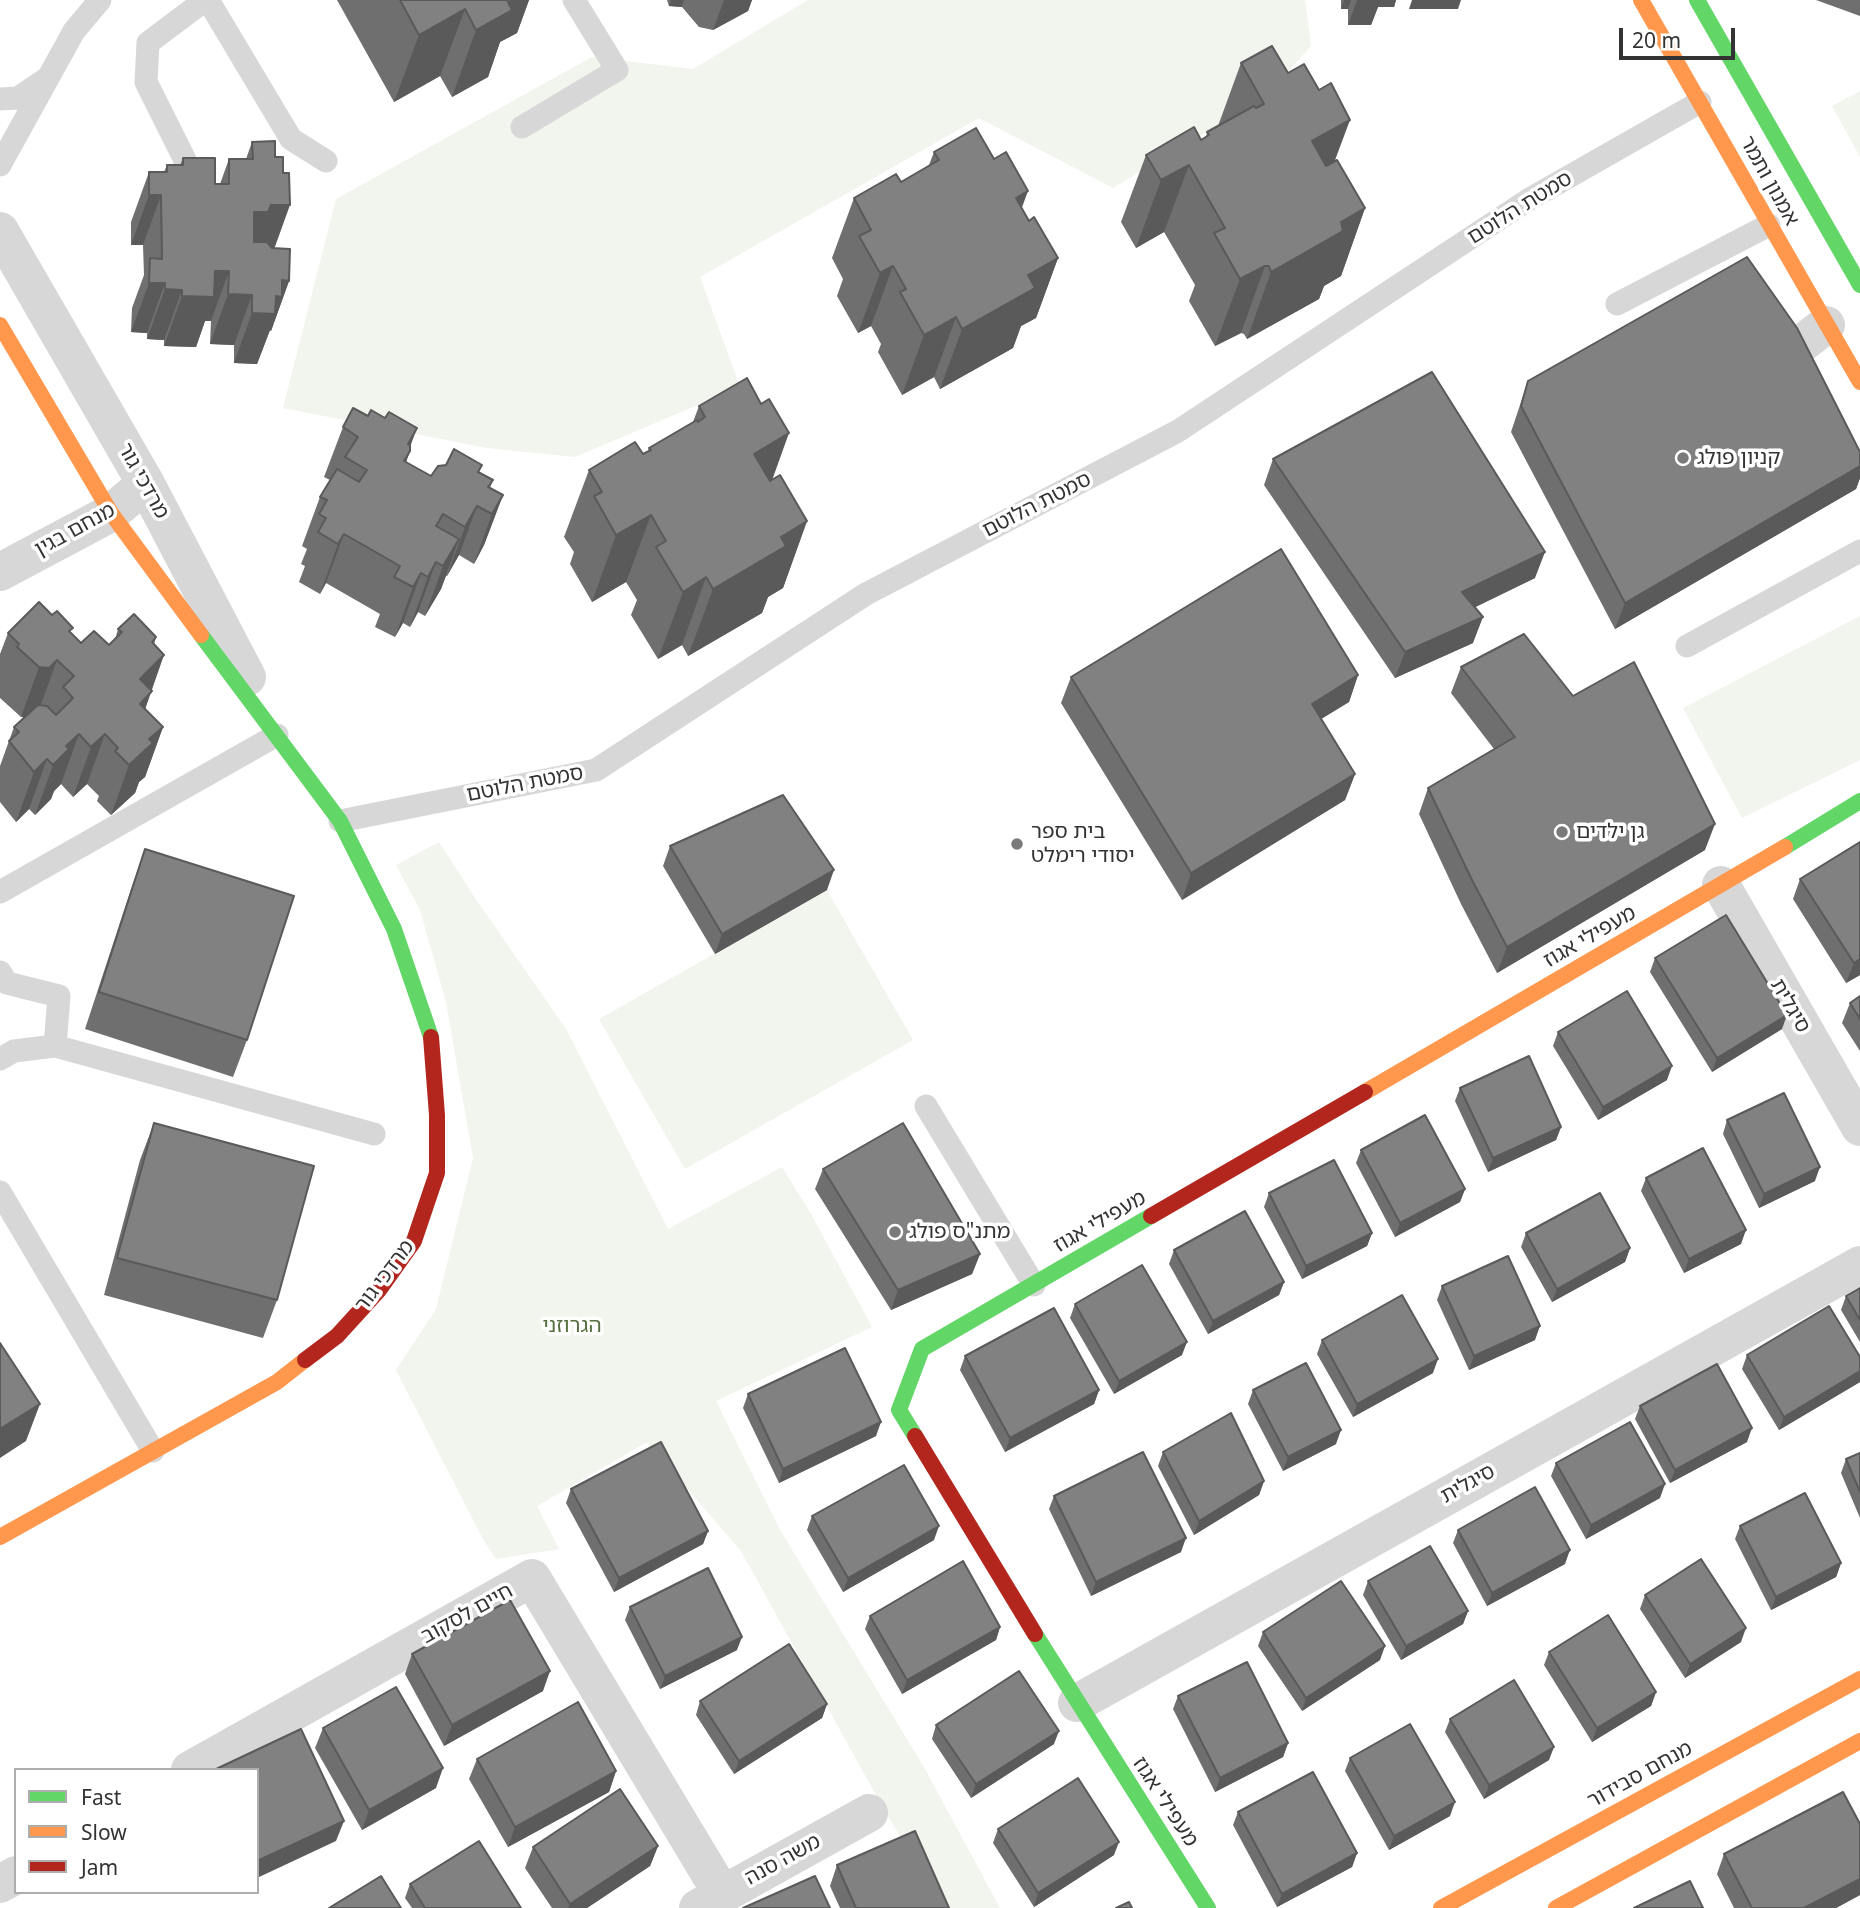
<!DOCTYPE html>
<html>
<head>
<meta charset="utf-8">
<style>
	body { margin:0 }
	#map { position:relative; width:1860px; height:1908px; overflow:hidden; background:#fff; font-family:"Noto Sans",sans-serif }
	canvas { display:block }
	.legend { position:absolute; left:14px; top:1768px; width:245px; height:126px; box-sizing:border-box; background:#fff; border:2px solid #adadad; margin:0; padding:9px 12px; list-style:none; font-size:21px; color:#333 }
	.legend li { display:flex; align-items:center; gap:14px; height:35px }
	.legend b { width:35px; border:2px solid #adadad }
	.scale { position:absolute; left:1619px; top:28px; width:116px; height:32px; box-sizing:border-box; border:4px solid #333; border-top:0; padding-left:9px; font-size:21px; line-height:24px; white-space:nowrap; color:#333; -webkit-text-stroke:5px #fff; paint-order:stroke }
</style>
</head>
<body>
<div id="map">
<canvas width="1860" height="1908"></canvas>
<ul class="legend">
<li><b style="height:9px;background:#63d668"></b>Fast</li>
<li><b style="height:9px;background:#ff974d"></b>Slow</li>
<li><b style="height:9px;background:#b3261e"></b>Jam</li>
</ul>
<div class="scale">20 m</div>
</div>
<script>
const ctx = document.querySelector('canvas').getContext('2d');
ctx.lineJoin = 'round';
function fill(path, color) {
  ctx.fillStyle = color;
  ctx.fill(path, 'evenodd');
}
function shape(rows) {
  const path = new Path2D();
  for (const r of rows) {
    path.moveTo(r[0], r[1]);
    for (let i = 2; i < r.length; i += 2) path.lineTo(r[i], r[i + 1]);
  }
  return path;
}
function stroke(path, color, width, dash) {
  ctx.strokeStyle = color;
  ctx.lineWidth = width;
  ctx.lineCap = dash ? 'butt' : 'round';
  ctx.setLineDash(dash || []);
  ctx.stroke(path);
}
function label(font, color, halo, rows, align = 'center') {
  ctx.font = font + ' "Noto Sans","Noto Sans Hebrew",sans-serif';
  ctx.lineWidth = 7;
  ctx.setLineDash([]);
  ctx.textBaseline = 'middle';
  ctx.strokeStyle = halo;
  ctx.fillStyle = color;
  for (const [text, x, y, turn = 0] of rows) {
    ctx.save();
    ctx.translate(x, y);
    ctx.rotate((+turn || 0) * Math.PI / 180);
    ctx.textAlign = isNaN(turn) ? turn : align;
    if (halo) ctx.strokeText(text, 0, 0);
    ctx.fillText(text, 0, 0);
    ctx.restore();
  }
}
fill(shape([
	[808,0,1305,0,1311,46,1264,98,1113,188,979,118,700,277,740,387,575,457,487,448,283,408,336,199,592,57,693,69],
	[1860,91,1860,157,1832,106],
	[1860,616,1860,760,1742,818,1683,708],
	[439,842,477,901,566,1029,668,1229,782,1167,811,1214,872,1327,716,1401,780,1530,925,1769,1000,1908,942,1908,877,1797,741,1551,647,1442,537,1506,559,1549,496,1559,484,1541,396,1370,436,1309,473,1158,446,1002,420,910,396,865],
	[827,890,913,1040,685,1169,599,1019]
]), '#f1f5ed');
stroke(shape([
	[208,0,291,139,326,161],
	[0,99,18,98,46,79],
	[522,127,617,70,574,0],
	[0,165,74,31,100,0],
	[197,184,146,82,148,43,205,0],
	[1617,304,1769,225],
	[1687,646,1860,551],
	[340,821,596,770,866,594,1178,431,1528,200,1700,102],
	[0,892,277,735],
	[0,972,7,983,59,996,55,1046],
	[0,1059,14,1051,55,1046,374,1134],
	[926,1106,1034,1285],
	[0,1192,153,1451]
]), '#d7d7d7', 23);
stroke(shape([
	[0,231,146,484,247,677],
	[1787,355,1826,325],
	[0,572,111,513,136,492],
	[1721,885,1860,1127],
	[1077,1703,1860,1265],
	[190,1770,532,1578,722,1894],
	[0,1884,16,1875],
	[698,1908,869,1813]
]), '#d7d7d7', 38);
stroke(shape([
	[1697,0,1860,285],
	[201,635,340,821,394,929,431,1037],
	[1785,847,1860,801],
	[915,1436,899,1410,922,1349,1151,1216],
	[1035,1634,1208,1908]
]), '#63d668', 16);
stroke(shape([
	[1641,0,1860,382],
	[0,325,111,513,201,635],
	[1365,1092,1785,847],
	[0,1537,277,1382,305,1360],
	[1441,1908,1860,1679],
	[1556,1908,1860,1741]
]), '#ff974d', 16);
stroke(shape([
	[1151,1216,1365,1092],
	[305,1360,337,1336,379,1290,414,1241,437,1173,437,1115,431,1037],
	[915,1436,1035,1634]
]), '#b3261e', 16);
fill(shape([
	[337,0,529,0,517,33,500,42,488,77,452,97,440,76,394,102],
	[667,0,752,0,748,11,713,30,699,27,682,7,669,6],
	[1341,0,1396,0,1394,7,1378,7,1371,25,1348,25,1348,9,1341,9],
	[1816,0,1860,0,1860,16],
	[1241,63,1335,161,1365,208,1341,276,1324,286,1319,299,1247,339,1244,334,1241,333,1215,346,1189,301,1195,285,1164,232,1136,248,1121,222,1146,155,1201,140,1206,137,1207,132,1218,126],
	[252,142,274,248,289,281,271,331,270,330,257,364,234,363,234,345,210,344,211,321,205,321,196,347,164,346,164,340,147,339,147,333,131,332,132,308,144,275,143,245,131,245,131,222,149,172,164,172,167,165,180,165,183,158,215,184,220,184,229,159,246,159],
	[934,152,1022,208,1029,221,1058,258,1036,318,1021,326,1013,348,940,389,934,377,902,395,878,352,881,344,871,326,858,333,837,296,843,279,832,258,854,198,901,182,929,165],
	[1528,381,1860,452,1860,478,1856,489,1615,629,1511,432],
	[699,406,773,480,807,521,783,588,768,597,762,613,688,656,682,645,658,659,631,615,637,600,626,582,592,602,570,564,574,552,564,537,589,470,643,454,648,451,649,448,693,422],
	[343,427,410,446,410,451,406,462,431,476,482,465,479,472,493,480,490,488,503,495,484,545,474,564,459,555,447,576,446,576,441,589,425,616,418,612,410,627,403,623,395,637,375,627,380,614,326,583,320,594,299,582,305,566,301,564,307,549,302,546,320,497,330,480,324,477],
	[1273,459,1535,578,1475,607,1473,643,1395,678,1264,485],
	[118,629,156,637,154,644,151,690,145,709,163,727,145,777,139,782,135,793,111,815,97,801,99,796,87,784,73,797,61,784,54,791,51,799,35,815,29,809,16,822,0,802,0,766,14,727,25,717,21,717,0,698,0,654,8,633,71,633,81,643,109,645,115,640],
	[1461,667,1573,696,1705,850,1497,973,1461,904,1419,814,1428,788,1494,749,1451,693],
	[1358,675,1349,702,1321,719,1355,774,1345,800,1182,900,1061,703,1071,677],
	[1860,842,1860,975,1846,983,1793,899,1800,879],
	[670,846,827,890,715,954,663,866],
	[145,849,247,1040,233,1077,85,1029,132,886],
	[1655,958,1782,1029,1712,1072,1650,972],
	[1860,996,1860,1051,1842,1023,1850,1003],
	[1558,1032,1667,1080,1598,1120,1553,1046],
	[1460,1088,1561,1127,1556,1140,1488,1172,1455,1101],
	[1727,1120,1815,1181,1759,1208,1723,1134],
	[154,1123,277,1300,263,1338,104,1295,140,1160],
	[1361,1150,1465,1189,1460,1202,1395,1237,1356,1163],
	[823,1169,980,1254,972,1274,891,1310,815,1189],
	[1646,1178,1741,1244,1684,1273,1641,1191],
	[1269,1193,1372,1233,1367,1246,1302,1279,1264,1207],
	[1526,1233,1630,1248,1625,1262,1552,1302,1521,1247],
	[1174,1250,1284,1282,1279,1295,1208,1334,1169,1264],
	[1442,1286,1535,1340,1469,1370,1437,1300],
	[1860,1288,1860,1342,1841,1310,1846,1296],
	[1075,1304,1182,1355,1114,1394,1070,1318],
	[1322,1340,1433,1373,1353,1417,1317,1354],
	[1747,1355,1860,1357,1860,1382,1779,1430,1742,1369],
	[965,1356,1099,1390,1094,1404,1005,1452,960,1370],
	[1253,1390,1336,1444,1283,1471,1248,1404],
	[748,1394,876,1436,779,1483,743,1408],
	[1640,1406,1747,1442,1670,1483,1635,1419],
	[1163,1452,1264,1481,1259,1495,1194,1535,1158,1466],
	[1860,1453,1860,1518,1841,1473,1846,1459],
	[1556,1463,1660,1498,1586,1539,1551,1476],
	[571,1489,708,1531,703,1544,614,1592,566,1503],
	[1054,1496,1181,1552,1091,1596,1049,1509],
	[812,1516,934,1540,843,1592,807,1530],
	[1740,1526,1841,1563,1836,1577,1771,1610,1735,1539],
	[1458,1530,1565,1564,1487,1606,1453,1543],
	[1368,1581,1468,1611,1463,1624,1401,1660,1363,1595],
	[1645,1595,1741,1642,1685,1678,1640,1609],
	[630,1607,737,1650,660,1689,625,1620],
	[870,1616,1000,1627,996,1640,902,1694,865,1629],
	[1263,1632,1380,1660,1302,1711,1258,1646],
	[1549,1652,1656,1692,1651,1706,1592,1742,1544,1665],
	[412,1654,543,1691,444,1746,405,1674],
	[1178,1696,1288,1743,1283,1757,1215,1792,1173,1709],
	[700,1701,827,1704,822,1718,734,1774,696,1715],
	[1450,1719,1549,1760,1484,1799,1445,1732],
	[936,1725,1054,1744,971,1798,932,1739],
	[323,1728,436,1788,362,1830,315,1748],
	[1350,1758,1450,1816,1389,1850,1345,1771],
	[477,1759,616,1771,609,1792,508,1847,469,1779],
	[1238,1812,1357,1853,1352,1867,1277,1907,1233,1825],
	[1860,1824,1860,1895,1836,1908,1734,1908,1717,1874,1724,1854],
	[998,1829,1114,1855,1034,1907,993,1843],
	[658,1846,650,1866,587,1908,552,1908,525,1868,533,1847],
	[837,1865,949,1908,840,1908,830,1886],
	[410,1884,521,1908,412,1908,405,1898]
]), '#6f6f6f');
fill(shape([
	[509,0,529,0,517,33,500,42,488,77,452,97,476,30,503,15],
	[671,0,684,0,682,7,669,6],
	[724,0,752,0,748,11,713,30],
	[1344,0,1351,0,1348,9,1341,9],
	[1357,0,1396,0,1394,7,1378,7,1371,25,1348,25],
	[1412,0,1461,0,1458,9,1409,9],
	[465,9,440,76,394,102,419,35],
	[1350,120,1325,187,1312,141],
	[1189,165,1164,232,1136,248,1161,180],
	[1028,191,1006,251,1016,198],
	[149,195,161,195,143,245,131,245],
	[271,205,290,205,272,255,236,262,254,212],
	[1365,208,1341,276,1324,286,1319,299,1247,339,1271,272,1341,222],
	[1058,258,1036,318,1021,326,1013,348,940,389,962,329,1028,275],
	[893,266,871,326,858,333,880,273],
	[1265,266,1241,333,1215,346,1240,279],
	[215,271,229,271,211,321,205,321,196,347,164,346,182,296],
	[282,280,289,281,271,331,270,330,257,364,234,363,252,313],
	[149,283,165,283,147,333,131,332],
	[165,289,182,290,164,340,147,339],
	[228,294,252,295,234,345,210,344],
	[956,317,934,377,902,395,924,335],
	[417,428,406,458,410,451,392,500,408,444],
	[789,433,765,500,754,454],
	[1860,466,1860,478,1856,489,1615,629,1625,603],
	[503,495,484,545,474,564,492,514],
	[477,506,459,555,447,576,465,527],
	[651,515,626,582,592,602,616,535],
	[807,521,783,588,768,597,762,613,688,656,713,589,781,537],
	[344,534,326,583,320,594,338,544],
	[459,539,441,589,425,616,443,566],
	[1545,552,1535,578,1453,618,1462,592],
	[436,562,418,612,410,627,428,577],
	[421,573,403,623,395,637,413,587],
	[706,577,682,645,658,659,683,592],
	[1483,617,1473,643,1395,678,1405,652],
	[156,637,142,677,164,655,134,741,122,728,152,642],
	[57,660,39,710,30,718,21,717,39,667],
	[1358,675,1349,702,1303,730,1312,704],
	[163,727,145,777,139,782,135,793,111,815,129,765,149,739],
	[79,734,61,784,54,791,51,799,35,815,53,765,66,746],
	[105,734,87,784,73,797,91,747],
	[47,759,29,809,16,822,34,772],
	[1355,774,1345,800,1182,900,1191,873],
	[1715,824,1705,850,1497,973,1507,947],
	[834,870,827,890,715,954,722,934],
	[1860,959,1860,975,1846,983,1854,963],
	[1787,1015,1782,1029,1712,1072,1717,1058],
	[1672,1066,1667,1080,1598,1120,1603,1107],
	[1561,1127,1556,1140,1488,1172,1493,1158],
	[1820,1167,1815,1181,1759,1208,1764,1194],
	[1465,1189,1460,1202,1395,1237,1400,1223],
	[1746,1230,1741,1244,1684,1273,1689,1259],
	[1372,1233,1367,1246,1302,1279,1306,1266],
	[1630,1248,1625,1262,1552,1302,1557,1289],
	[980,1254,972,1274,891,1310,898,1290],
	[1284,1282,1279,1295,1208,1334,1213,1321],
	[1540,1326,1535,1340,1469,1370,1474,1356],
	[1187,1342,1182,1355,1114,1394,1119,1381],
	[1438,1359,1433,1373,1353,1417,1357,1404],
	[1860,1371,1860,1382,1779,1430,1784,1417],
	[1099,1390,1094,1404,1005,1452,1010,1438],
	[40,1404,26,1441,0,1458,0,1429],
	[881,1422,876,1436,779,1483,783,1469],
	[1752,1428,1747,1442,1670,1483,1675,1470],
	[1341,1430,1336,1444,1283,1471,1288,1457],
	[1264,1481,1259,1495,1194,1535,1199,1521],
	[1665,1484,1660,1498,1586,1539,1591,1525],
	[939,1526,934,1540,843,1592,848,1578],
	[708,1531,703,1544,614,1592,619,1578],
	[1186,1538,1181,1552,1091,1596,1096,1582],
	[1570,1550,1565,1564,1487,1606,1492,1593],
	[1841,1563,1836,1577,1771,1610,1776,1597],
	[1468,1611,1463,1624,1401,1660,1406,1646],
	[1000,1627,996,1640,902,1694,907,1680],
	[1746,1628,1741,1642,1685,1678,1690,1664],
	[742,1637,737,1650,660,1689,665,1676],
	[1385,1646,1380,1660,1302,1711,1306,1698],
	[550,1671,543,1691,444,1746,452,1725],
	[1656,1692,1651,1706,1592,1742,1597,1728],
	[827,1704,822,1718,734,1774,739,1761],
	[1059,1731,1054,1744,971,1798,976,1784],
	[1288,1743,1283,1757,1215,1792,1220,1778],
	[1554,1747,1549,1760,1484,1799,1489,1785],
	[443,1768,436,1788,362,1830,369,1810],
	[616,1771,609,1792,508,1847,515,1827],
	[1455,1802,1450,1816,1389,1850,1394,1836],
	[344,1821,336,1841,257,1878,257,1861],
	[1119,1842,1114,1855,1034,1907,1038,1893],
	[658,1846,650,1866,587,1908,568,1908,570,1904],
	[1357,1853,1352,1867,1277,1907,1282,1894],
	[1860,1879,1860,1895,1836,1908,1804,1908]
]), '#5a5a5a');
const building = shape([
	[400,0,507,0,512,10,476,30,465,9,419,35,400,0],
	[1272,46,1288,73,1304,64,1319,90,1331,83,1350,120,1312,141,1326,166,1337,160,1365,208,1341,222,1343,231,1271,272,1269,266,1265,266,1240,279,1214,233,1225,228,1189,165,1161,180,1146,155,1194,127,1201,140,1209,135,1207,132,1254,106,1256,108,1264,104,1241,63,1272,46],
	[976,128,994,159,1006,152,1028,191,1016,198,1029,221,1034,217,1058,258,1028,275,1035,288,962,329,956,317,924,335,900,292,906,289,893,266,880,273,859,236,871,230,854,198,896,174,901,182,939,160,934,152,976,128],
	[275,141,275,157,283,157,283,173,289,173,290,205,271,205,268,212,254,212,254,242,267,242,272,248,290,249,289,281,282,280,282,297,276,296,275,314,252,313,252,295,228,294,229,271,215,271,214,297,182,296,182,290,165,289,165,283,149,283,150,258,162,259,161,195,149,195,149,172,167,172,167,165,183,165,183,158,215,158,215,184,229,184,229,159,253,159,252,142,275,141],
	[1747,257,1797,328,1860,452,1860,466,1625,603,1521,406,1528,381,1747,257],
	[1432,372,1545,552,1462,592,1483,617,1405,652,1273,459,1432,372],
	[747,378,761,404,769,399,789,433,754,454,770,481,780,475,807,521,781,537,786,546,713,589,706,577,683,592,656,547,666,541,651,515,616,535,594,496,602,492,589,470,635,442,643,454,651,450,649,448,697,420,698,422,705,417,699,406,747,378],
	[353,408,368,416,371,410,385,418,389,412,417,428,408,444,410,445,410,451,404,461,431,476,438,466,446,465,454,449,482,465,478,472,493,480,488,487,503,495,492,514,477,506,465,527,443,514,436,526,459,539,443,566,436,562,428,577,421,573,413,587,394,577,400,566,344,534,338,544,318,532,326,518,319,514,327,500,320,497,337,469,359,482,367,470,345,457,358,437,343,427,353,408],
	[1281,549,1358,675,1312,704,1355,774,1191,873,1071,677,1281,549],
	[39,602,52,615,57,611,73,628,69,631,81,643,94,631,109,645,122,632,118,629,134,614,156,637,152,642,164,655,140,679,152,691,140,704,163,727,149,739,153,743,129,765,115,751,118,748,105,734,91,747,79,734,66,746,69,749,53,765,47,759,34,772,9,741,19,732,14,727,38,705,47,706,56,715,73,698,63,687,74,676,57,660,49,668,39,667,17,647,19,644,8,633,39,602],
	[1524,634,1573,696,1634,662,1715,824,1507,947,1471,878,1428,788,1515,737,1461,667,1524,634],
	[783,795,834,870,722,934,670,846,783,795],
	[1860,842,1860,959,1854,963,1800,879,1860,842],
	[145,849,294,896,247,1040,99,992,145,849],
	[1726,915,1787,1015,1717,1058,1655,958,1726,915],
	[1627,991,1672,1066,1603,1107,1558,1032,1627,991],
	[1860,996,1860,1019,1850,1003,1860,996],
	[1529,1056,1561,1127,1493,1158,1460,1088,1529,1056],
	[1784,1093,1820,1167,1764,1194,1727,1120,1784,1093],
	[1425,1115,1465,1189,1400,1223,1361,1150,1425,1115],
	[154,1123,314,1166,277,1300,117,1258,154,1123],
	[903,1123,980,1254,898,1290,823,1169,903,1123],
	[1703,1148,1746,1230,1689,1259,1646,1178,1703,1148],
	[1334,1160,1372,1233,1306,1266,1269,1193,1334,1160],
	[1600,1193,1630,1248,1557,1289,1526,1233,1600,1193],
	[1245,1211,1284,1282,1213,1321,1174,1250,1245,1211],
	[1508,1256,1540,1326,1474,1356,1442,1286,1508,1256],
	[1142,1265,1187,1342,1119,1381,1075,1304,1142,1265],
	[1860,1288,1860,1320,1846,1296,1860,1288],
	[1402,1295,1438,1359,1357,1404,1322,1340,1402,1295],
	[1829,1306,1860,1357,1860,1371,1784,1417,1747,1355,1829,1306],
	[1054,1308,1099,1390,1010,1438,965,1356,1054,1308],
	[0,1343,40,1404,0,1429,0,1343],
	[845,1348,881,1422,783,1469,748,1394,845,1348],
	[1306,1363,1341,1430,1288,1457,1253,1390,1306,1363],
	[1717,1364,1752,1428,1675,1470,1640,1406,1717,1364],
	[1231,1413,1264,1481,1199,1521,1163,1452,1231,1413],
	[1630,1422,1665,1484,1591,1525,1556,1463,1630,1422],
	[661,1442,708,1531,619,1578,571,1489,661,1442],
	[1143,1452,1186,1538,1096,1582,1054,1496,1143,1452],
	[1860,1453,1860,1492,1846,1459,1860,1453],
	[904,1465,939,1526,848,1578,812,1516,904,1465],
	[1535,1487,1570,1550,1492,1593,1458,1530,1535,1487],
	[1805,1493,1841,1563,1776,1597,1740,1526,1805,1493],
	[1430,1546,1468,1611,1406,1646,1368,1581,1430,1546],
	[1701,1559,1746,1628,1690,1664,1645,1595,1701,1559],
	[963,1561,1000,1627,907,1680,870,1616,963,1561],
	[708,1568,742,1637,665,1676,630,1607,708,1568],
	[1341,1581,1385,1646,1306,1698,1263,1632,1341,1581],
	[510,1600,550,1671,452,1725,412,1654,510,1600],
	[1608,1615,1656,1692,1597,1728,1549,1652,1608,1615],
	[789,1644,827,1704,739,1761,700,1701,789,1644],
	[1247,1662,1288,1743,1220,1778,1178,1696,1247,1662],
	[1019,1671,1059,1731,976,1784,936,1725,1019,1671],
	[1514,1680,1554,1747,1489,1785,1450,1719,1514,1680],
	[396,1687,443,1768,369,1810,323,1728,396,1687],
	[578,1702,616,1771,515,1827,477,1759,578,1702],
	[1410,1724,1455,1802,1394,1836,1350,1758,1410,1724],
	[301,1729,344,1821,257,1861,257,1770,214,1770,301,1729],
	[1313,1772,1357,1853,1282,1894,1238,1812,1313,1772],
	[1078,1778,1119,1842,1038,1893,998,1829,1078,1778],
	[620,1789,658,1846,570,1904,533,1847,620,1789],
	[1843,1792,1860,1824,1860,1879,1804,1908,1752,1908,1724,1854,1843,1792],
	[915,1831,949,1908,856,1908,837,1865,915,1831],
	[479,1841,521,1908,425,1908,410,1884,479,1841],
	[381,1876,401,1908,329,1908,381,1876],
	[815,1876,830,1908,743,1908,815,1876],
	[1690,1881,1703,1908,1634,1908,1690,1881],
	[1129,1902,1132,1908,1116,1908,1129,1902]
]);
fill(building, '#818181');
stroke(building, '#5a5a5a', 2);
for (const [x, y, r, color] of [
	[1683,458,7,"#7a7a7a"],
	[1562,832,7,"#7a7a7a"],
	[1017,844,7,"#7a7a7a"],
	[895,1232,7,"#7a7a7a"]
]) {
  const dot = new Path2D();
  dot.arc(x, y, r, 0, 2 * Math.PI);
  ctx.fillStyle = color;
  ctx.fill(dot);
  stroke(dot, '#fff', 2.5);
}
label('21px', '#333', '#fff', [
	["אמנון ותמר",1769,181,61],
	["סמטת הלוטם",1520,208,-32],
	["מרדכי גור",143,481,61],
	["סמטת הלוטם",1037,505,-27],
	["מנחם בגין",75,530,-29],
	["סמטת הלוטם",525,784,-11],
	["מעפילי אגוז",1590,937,-30],
	["סיגלית",1790,1006,60],
	["מעפילי אגוז",1100,1222,-30],
	["מרדכי גור",385,1276,-53],
	["סיגלית",1468,1484,-29],
	["חיים לסקוב",467,1614,-29],
	["מנחם סבידור",1640,1775,-29],
	["מעפילי אגוז",1165,1802,57],
	["משה סנה",783,1860,-29]
]);
label('21px', '#333', '#fff', [
	["קניון פולג",1697,458],
	["בית ספר",1031,832],
	["יסודי רימלט",1031,856],
	["גן ילדים",1576,832],
	["מתנ\"ס פולג",909,1232]
], 'left');
label('21px', '#56703f', '#fff', [
	["הגרוזני",572,1326]
]);
</script>
</body>
</html>
